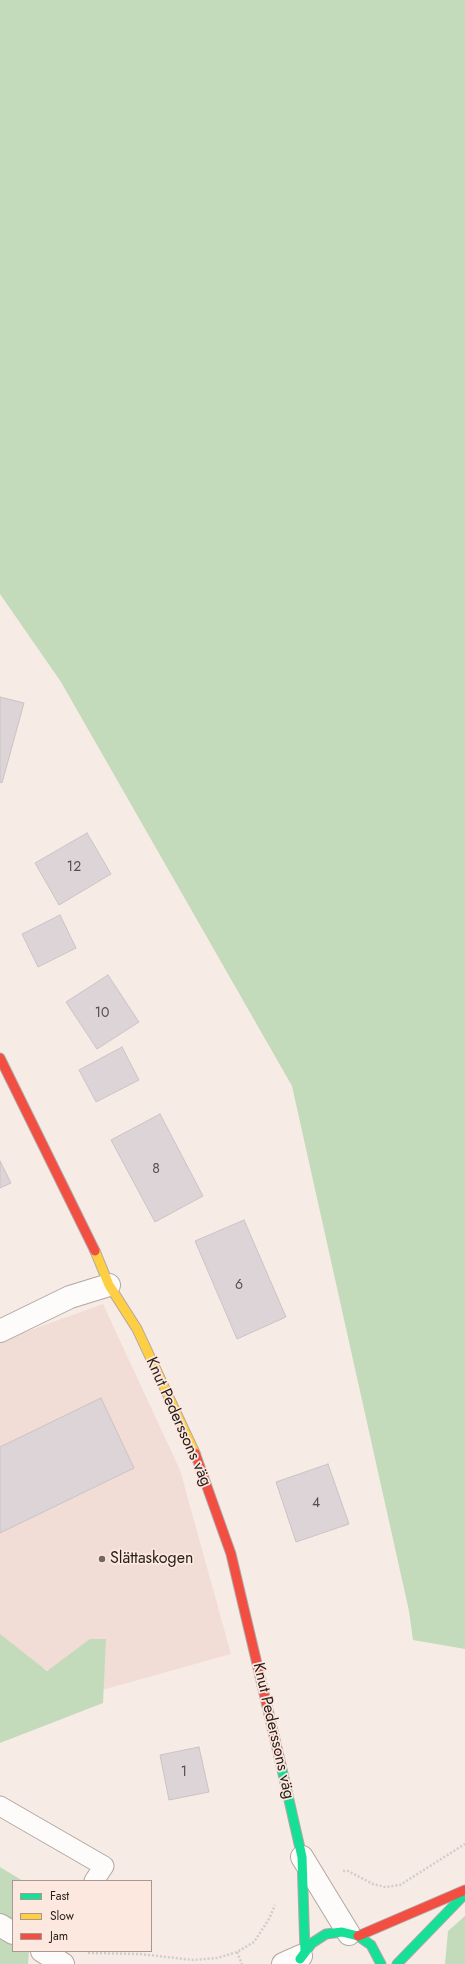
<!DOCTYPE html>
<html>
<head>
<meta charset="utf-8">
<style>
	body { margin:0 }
	#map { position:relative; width:465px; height:1964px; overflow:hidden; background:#f7ebe6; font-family:Jost,sans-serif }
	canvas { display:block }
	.legend { position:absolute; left:12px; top:1880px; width:140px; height:72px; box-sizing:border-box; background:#fde8e0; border:1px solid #a89892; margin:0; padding:5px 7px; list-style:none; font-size:12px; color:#29201c }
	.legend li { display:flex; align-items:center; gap:8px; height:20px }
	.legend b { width:20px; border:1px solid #a89892 }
</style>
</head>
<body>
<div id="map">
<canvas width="465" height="1964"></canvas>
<ul class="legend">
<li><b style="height:5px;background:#16e098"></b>Fast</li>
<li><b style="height:5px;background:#ffcf43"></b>Slow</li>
<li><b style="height:5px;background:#f24e42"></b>Jam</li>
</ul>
</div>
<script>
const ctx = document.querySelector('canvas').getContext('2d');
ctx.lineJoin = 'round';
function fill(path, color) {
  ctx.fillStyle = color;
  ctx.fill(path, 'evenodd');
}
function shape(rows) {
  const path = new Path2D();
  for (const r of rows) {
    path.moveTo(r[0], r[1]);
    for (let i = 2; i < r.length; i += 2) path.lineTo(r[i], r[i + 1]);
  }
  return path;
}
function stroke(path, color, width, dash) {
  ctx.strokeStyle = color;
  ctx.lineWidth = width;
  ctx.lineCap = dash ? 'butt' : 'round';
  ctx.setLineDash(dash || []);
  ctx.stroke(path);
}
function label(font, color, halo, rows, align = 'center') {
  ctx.font = font + ' Jost,sans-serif';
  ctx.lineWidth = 3.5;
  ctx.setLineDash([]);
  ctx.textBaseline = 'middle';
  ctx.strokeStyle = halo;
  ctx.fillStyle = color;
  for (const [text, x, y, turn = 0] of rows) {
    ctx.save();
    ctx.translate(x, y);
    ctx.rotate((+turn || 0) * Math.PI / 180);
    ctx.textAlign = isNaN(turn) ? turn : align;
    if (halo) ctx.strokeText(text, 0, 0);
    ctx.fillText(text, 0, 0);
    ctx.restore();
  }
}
fill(shape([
	[103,1304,180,1470,231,1654,95,1692,0,1648,0,1341]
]), '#f1ddd5');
fill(shape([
	[0,0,465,0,465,1649,413,1640,409,1611,292,1086,61,682,0,594],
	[0,1634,47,1671,90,1639,106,1639,103,1703,0,1743],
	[0,1867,23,1881,13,1881,13,1951,29,1951,28,1964,0,1964],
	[465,1916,465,1964,445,1964,448,1931]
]), '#c3dbbb');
const building = shape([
	[0,697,24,703,2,783,0,782,0,697],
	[87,833,111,874,59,905,35,863,87,833],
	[60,915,76,948,38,967,22,934,60,915],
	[108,975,139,1022,97,1049,66,1002,108,975],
	[122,1047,139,1080,96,1102,79,1070,122,1047],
	[160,1114,203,1196,155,1222,111,1140,160,1114],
	[0,1161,11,1183,0,1188,0,1161],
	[244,1220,286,1317,237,1339,195,1241,244,1220],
	[101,1398,134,1468,0,1533,0,1447,101,1398],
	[328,1464,349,1524,296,1542,276,1482,328,1464],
	[199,1747,209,1792,169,1800,160,1755,199,1747]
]);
fill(building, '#dcd4d6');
stroke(building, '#cac3c5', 1);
const lane = shape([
	[0,1806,104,1866,94,1881]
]);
const street = shape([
	[0,1331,70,1297,109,1285],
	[302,1857,349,1934],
	[0,1925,13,1933],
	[42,1951,63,1964],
	[283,1964,301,1956]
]);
const fast = shape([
	[281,1765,302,1857,305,1952],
	[300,1959,312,1943,326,1934,342,1932,358,1936,371,1945,381,1964],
	[397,1964,463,1896]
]);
const slow = shape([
	[95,1251,109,1285,137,1329,195,1453]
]);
const jam = shape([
	[0,1058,95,1251],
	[195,1453,231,1554,281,1765],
	[358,1936,465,1890]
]);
stroke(lane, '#b1a7a3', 21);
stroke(street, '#b1a7a3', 24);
stroke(fast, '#b1a7a3', 11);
stroke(slow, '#b1a7a3', 11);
stroke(jam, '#b1a7a3', 11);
stroke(shape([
	[343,1871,348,1871,373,1884,385,1887,400,1885,465,1844],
	[237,1952,242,1964],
	[88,1953,140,1954,193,1960,217,1958,237,1952,254,1942,269,1919,275,1905]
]), '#d1cdcb', 2.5, [2, 2]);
stroke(lane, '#fefcfb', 19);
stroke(street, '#fefcfb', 22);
stroke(fast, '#16e098', 9);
stroke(slow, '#ffcf43', 9);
stroke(jam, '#f24e42', 9);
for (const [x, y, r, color] of [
	[102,1559,4,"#716763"]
]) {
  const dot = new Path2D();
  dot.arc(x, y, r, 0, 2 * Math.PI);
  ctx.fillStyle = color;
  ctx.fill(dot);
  stroke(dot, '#fde8e0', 1.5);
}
label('14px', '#574e4c', null, [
	["12",74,868],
	["10",102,1014],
	["8",156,1170],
	["6",239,1286],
	["4",316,1504],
	["1",184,1773]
]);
label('16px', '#29201c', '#fde8e0', [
	["Knut Pederssons väg",178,1422,66],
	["Knut Pederssons väg",273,1731,77]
]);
label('16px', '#29201c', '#fde8e0', [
	["Slättaskogen",110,1559]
], 'left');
</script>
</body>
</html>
